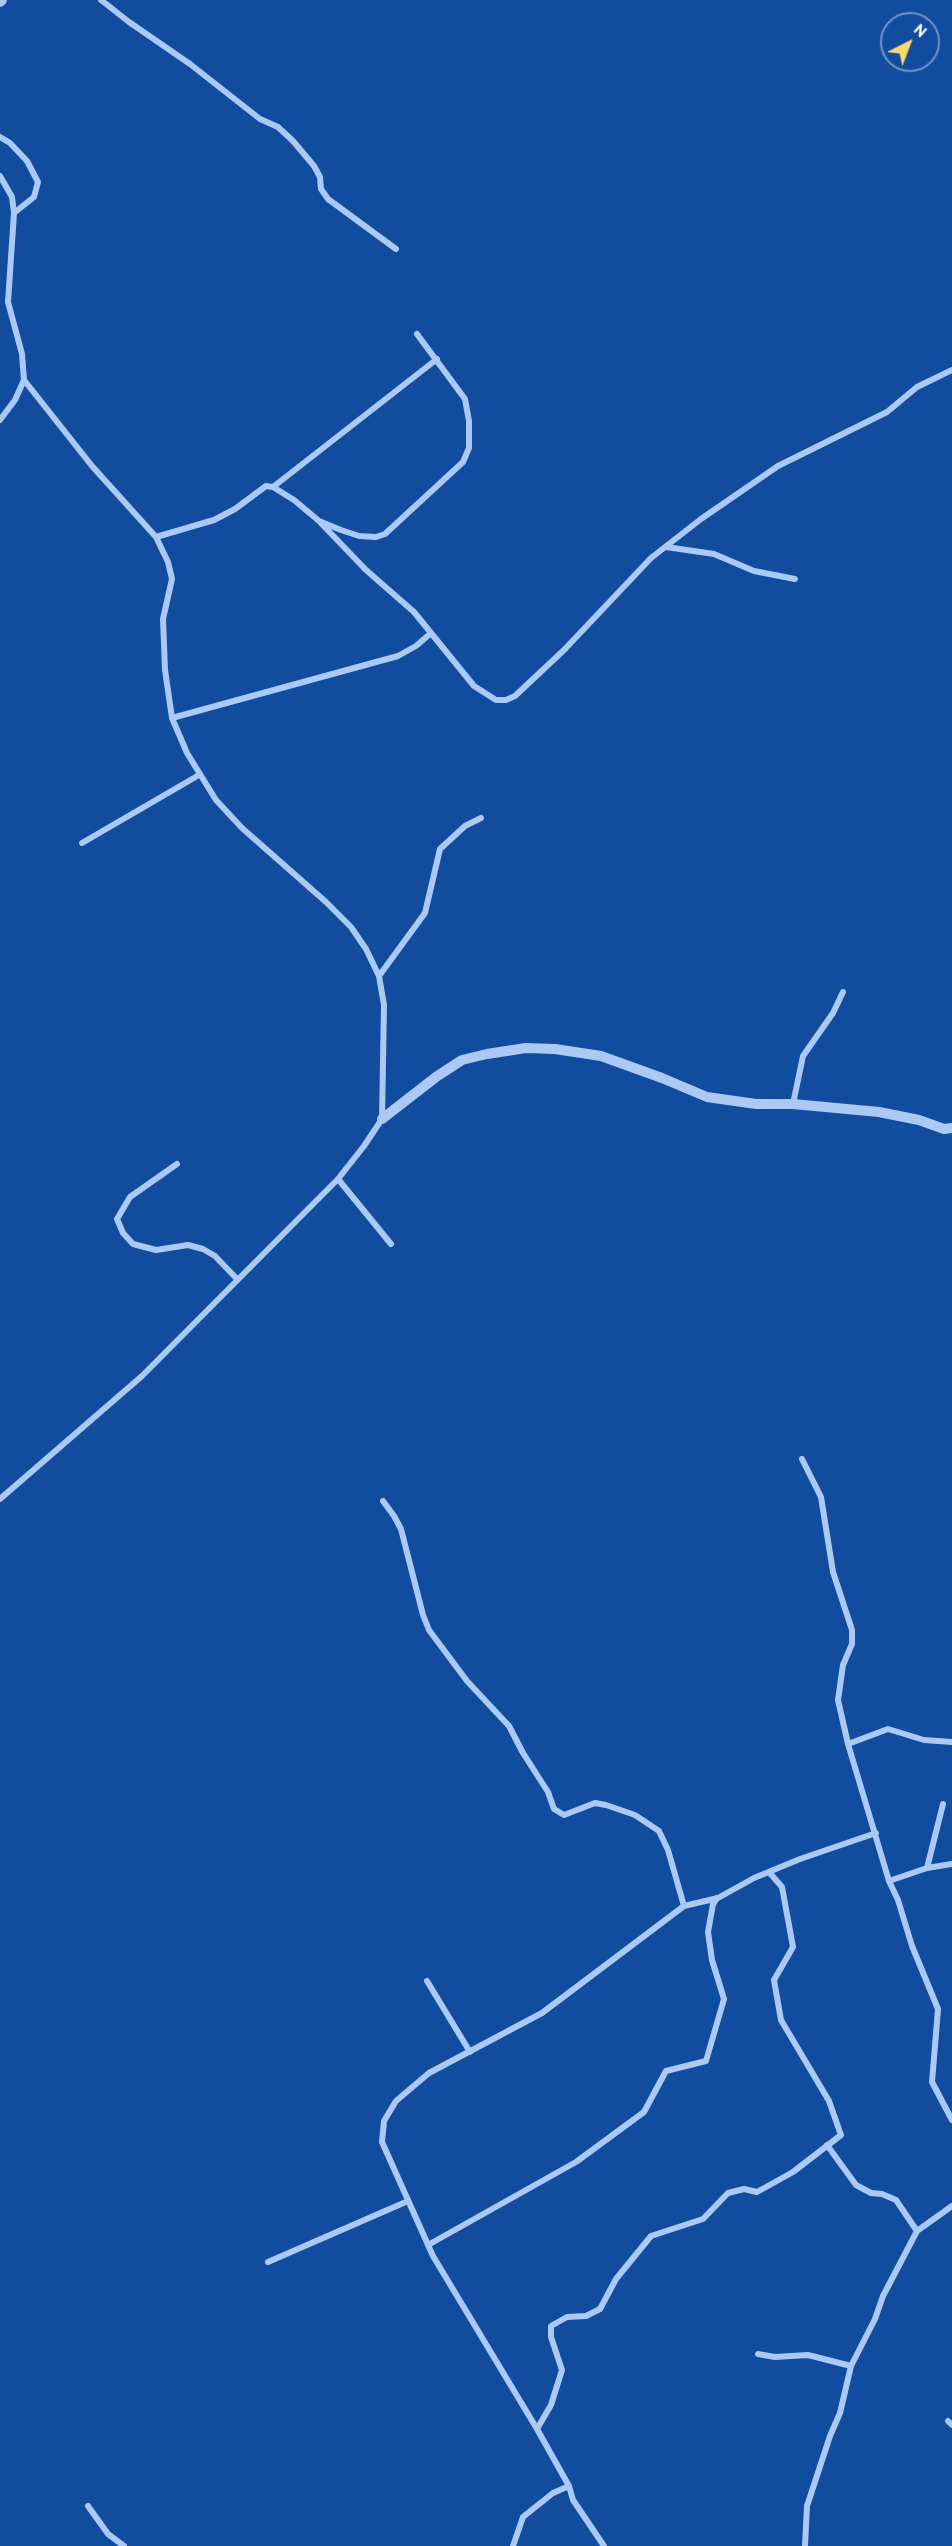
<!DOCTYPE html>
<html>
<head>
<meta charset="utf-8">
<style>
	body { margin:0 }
	#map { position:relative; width:952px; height:2546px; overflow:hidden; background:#124c9f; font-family:"PT Sans",sans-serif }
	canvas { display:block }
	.north { position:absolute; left:880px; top:12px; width:60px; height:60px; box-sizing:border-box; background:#124c9f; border:2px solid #7194c5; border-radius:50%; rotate:42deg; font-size:16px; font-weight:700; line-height:24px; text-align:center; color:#fff }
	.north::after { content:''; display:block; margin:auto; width:21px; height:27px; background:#ffd96d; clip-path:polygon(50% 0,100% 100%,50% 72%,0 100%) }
</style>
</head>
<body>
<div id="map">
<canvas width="952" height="2546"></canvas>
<div class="north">N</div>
</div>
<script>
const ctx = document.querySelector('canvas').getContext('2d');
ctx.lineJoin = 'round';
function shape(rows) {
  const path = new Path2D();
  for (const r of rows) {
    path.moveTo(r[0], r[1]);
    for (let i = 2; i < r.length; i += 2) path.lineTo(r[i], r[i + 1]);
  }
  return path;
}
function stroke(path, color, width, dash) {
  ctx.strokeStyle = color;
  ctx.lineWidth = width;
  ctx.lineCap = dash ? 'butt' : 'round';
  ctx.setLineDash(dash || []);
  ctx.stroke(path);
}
stroke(shape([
	[101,0,129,22,190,64,260,119,278,127,293,141,314,166,320,177,321,189,328,199,396,249],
	[0,137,10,143,27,161,38,182,34,197,14,213],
	[0,176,12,197,14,213,8,302,22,354,24,380,92,466,156,537,168,562,172,579,163,619,165,670,172,718,187,753,216,800,242,828,326,902,351,927,366,949,379,976,384,1005,382,1119,364,1146,338,1179,142,1376,0,1499],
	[0,420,15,400,24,380],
	[273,487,437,359],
	[319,521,366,570,414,612,474,686,496,700,506,700,515,696,564,650,651,558,701,519,778,466,887,412,917,387,952,370],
	[156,537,214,520,235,509,266,486,273,487,294,500,319,521,341,530,359,536,376,537,385,534,463,462,469,448,469,421,465,399,417,334],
	[666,547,714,554,754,571,795,579],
	[172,718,398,656,416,646,431,633],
	[82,843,199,775],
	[379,976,425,913,440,849,465,826,481,818],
	[793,1104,803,1056,833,1013,843,992],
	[177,1164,130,1197,117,1219,123,1233,133,1244,156,1250,188,1245,203,1249,215,1256,237,1279],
	[338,1179,391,1244],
	[802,1459,821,1497,833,1572,852,1630,852,1644,843,1665,838,1700,848,1744,889,1881,898,1900,912,1946,938,2009,932,2082,952,2120],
	[383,1501,394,1516,401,1529,423,1615,429,1630,467,1681,509,1726,523,1753,548,1792,554,1809,564,1815,595,1803,606,1805,635,1815,659,1831,668,1850,684,1906],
	[848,1744,888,1729,924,1740,952,1742],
	[927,1868,943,1804],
	[889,1881,927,1868,952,1864],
	[427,1981,470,2052],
	[827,2145,856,2185,871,2193,882,2194,896,2200,917,2231],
	[428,2245,576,2162,644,2112,666,2071,706,2061,724,1999,712,1960,708,1932,713,1904,717,1898],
	[268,2262,408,2201],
	[758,2354,775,2357,808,2355,851,2366],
	[948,2421,952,2425],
	[537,2429,551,2405,562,2370,551,2337,551,2326,567,2317,586,2316,600,2309,616,2279,651,2236,703,2219,728,2193,744,2189,757,2192,793,2172,841,2135,829,2101,781,2020,774,1980,793,1947,782,1887,769,1872],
	[88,2506,108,2534,124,2546],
	[513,2546,523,2517,553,2493,569,2486],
	[604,2546,573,2500,569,2486,537,2429,433,2256,382,2142,384,2121,396,2101,429,2073,542,2013,684,1906,718,1898,754,1878,800,1859,876,1833],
	[805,2546,807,2506,830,2436,840,2413,851,2366,875,2319,883,2296,917,2231,952,2206]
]), '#aac9f4', 6);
stroke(shape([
	[0,2,2,0],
	[382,1119,436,1077,462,1060,487,1054,526,1048,555,1049,601,1056,662,1078,707,1097,756,1104,793,1104,879,1112,919,1120,944,1129,952,1128]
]), '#aac9f4', 10);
</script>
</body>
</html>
